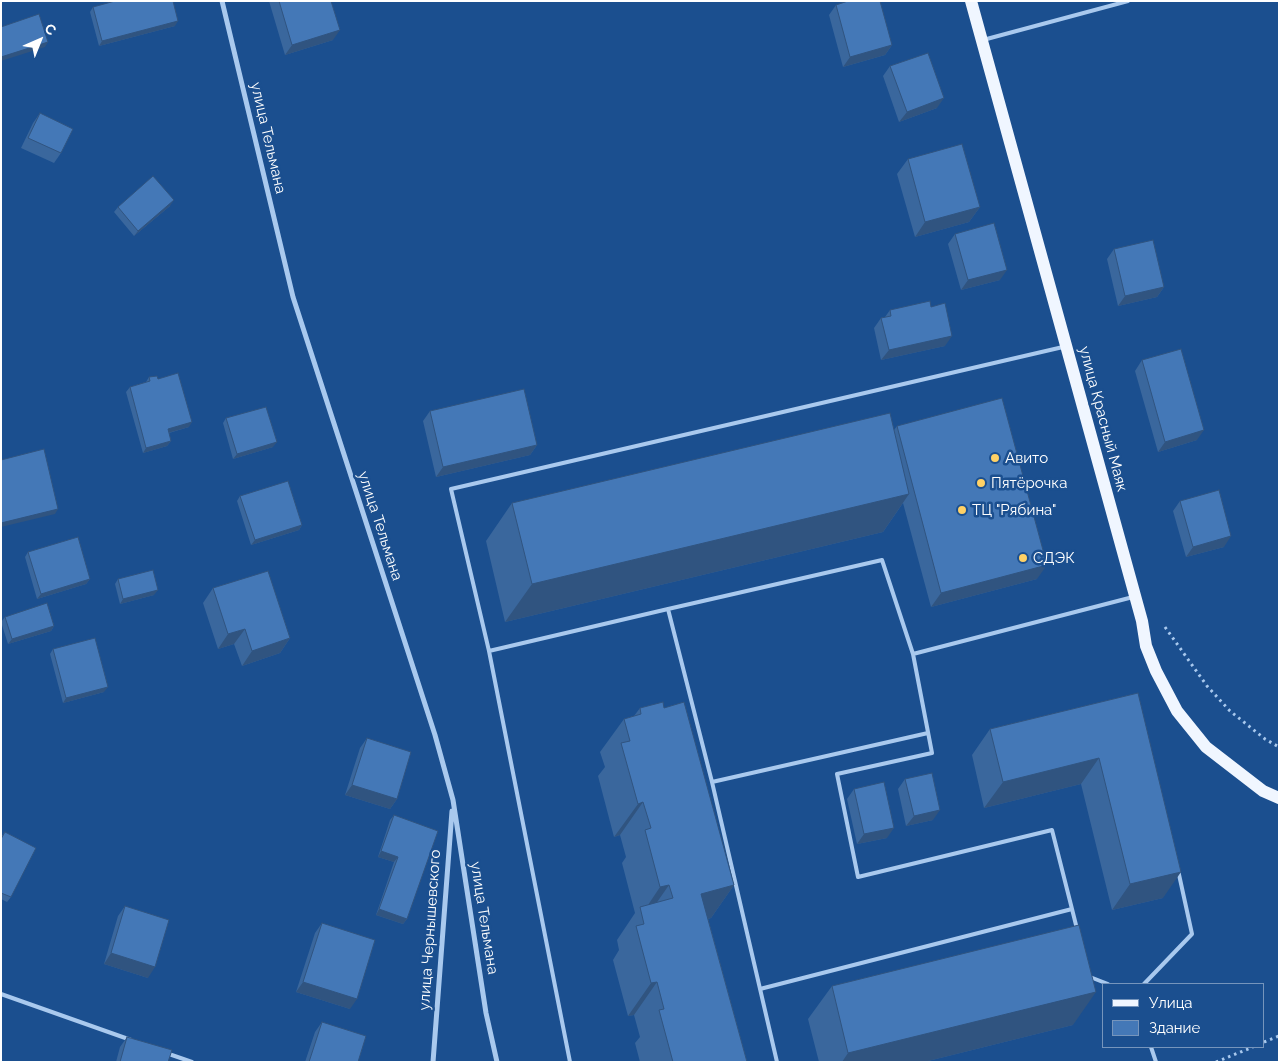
<!DOCTYPE html>
<html>
<head>
<meta charset="utf-8">
<style>
	body { margin:0 }
	#map { position:relative; width:1280px; height:1063px; overflow:hidden; background:#1b4f8f; font-family:Raleway,sans-serif }
	canvas { display:block }
	.frame { position:absolute; inset:0; border:2px solid #fff; pointer-events:none }
	.legend { position:absolute; left:1102px; top:983px; width:162px; height:65px; box-sizing:border-box; background:#1b4f8f; border:1px solid #7695bc; margin:0; padding:6px 9px; list-style:none; font-size:15px; color:#fff }
	.legend li { display:flex; align-items:center; gap:10px; height:25px }
	.legend b { width:25px; border:1px solid #7695bc }
	.north { position:absolute; left:15px; top:15px; width:50px; height:50px; -webkit-text-stroke:4px #1b4f8f; paint-order:stroke; rotate:44deg; font-size:14px; font-weight:700; line-height:20px; text-align:center; color:#fff }
	.north::after { content:''; display:block; margin:auto; width:18px; height:22px; background:#fff; clip-path:polygon(50% 0,100% 100%,50% 72%,0 100%) }
</style>
</head>
<body>
<div id="map">
<canvas width="1280" height="1063"></canvas>
<div class="frame"></div>
<ul class="legend">
<li><b style="height:6px;background:#f0f6ff"></b>Улица</li>
<li><b style="height:14px;background:#4478b7"></b>Здание</li>
</ul>
<div class="north">С</div>
</div>
<script>
const ctx = document.querySelector('canvas').getContext('2d');
ctx.lineJoin = 'round';
function shape(rows) {
  const path = new Path2D();
  for (const r of rows) {
    path.moveTo(r[0], r[1]);
    for (let i = 2; i < r.length; i += 2) path.lineTo(r[i], r[i + 1]);
  }
  return path;
}
function stroke(path, color, width, dash) {
  ctx.strokeStyle = color;
  ctx.lineWidth = width;
  ctx.lineCap = dash ? 'butt' : 'round';
  ctx.setLineDash(dash || []);
  ctx.stroke(path);
}
function fill(path, color) {
  ctx.fillStyle = color;
  ctx.fill(path, 'evenodd');
}
function label(font, color, halo, rows, align = 'center') {
  ctx.font = font + ' Raleway,sans-serif';
  ctx.lineWidth = 5;
  ctx.setLineDash([]);
  ctx.textBaseline = 'middle';
  ctx.strokeStyle = halo;
  ctx.fillStyle = color;
  for (const [text, x, y, turn = 0] of rows) {
    ctx.save();
    ctx.translate(x, y);
    ctx.rotate((+turn || 0) * Math.PI / 180);
    ctx.textAlign = isNaN(turn) ? turn : align;
    if (halo) ctx.strokeText(text, 0, 0);
    ctx.fillText(text, 0, 0);
    ctx.restore();
  }
}
stroke(shape([
	[1165,627,1207,686,1230,711,1265,739,1279,747],
	[1264,1042,1279,1036],
	[1216,1062,1253,1047]
]), '#a9c9ee', 3, [2.5, 4]);
stroke(shape([
	[983,40,1128,1],
	[668,609,882,560,913,654,1133,597],
	[489,651,451,489,1063,347],
	[913,654,932,753,837,774,858,877,1052,830,1072,909],
	[1090,977,1108,984],
	[1144,984,1192,934,1178,870],
	[760,989,1072,909,1077,929],
	[1,994,131,1040],
	[1151,1047,1156,1062],
	[166,1053,192,1062],
	[570,1062,489,651,668,609,712,782],
	[777,1062,712,782,928,733]
]), '#a9c9ee', 4);
stroke(shape([
	[222,1,293,297,435,735,453,800,486,1013,497,1062],
	[433,1062,452,811]
]), '#a9c9ee', 5);
stroke(shape([
	[971,1,1142,621,1146,646,1156,671,1177,711,1206,747,1263,791,1279,798]
]), '#f0f6ff', 12);
fill(shape([
	[269,1,331,1,333,40,285,55],
	[836,5,892,45,885,55,843,67,829,15],
	[93,7,175,26,99,46,90,12],
	[890,66,937,108,899,122,883,76],
	[40,113,61,153,54,163,21,148,33,123],
	[908,159,980,207,969,222,915,237,897,174],
	[170,206,134,236,114,212,118,207],
	[955,234,1000,280,961,290,948,244],
	[1114,249,1164,287,1157,297,1118,306,1107,259],
	[890,310,945,346,881,360,874,328,881,318,885,317],
	[1142,360,1197,440,1158,452,1135,371],
	[149,377,158,379,189,427,169,433,171,441,167,446,143,453,126,392,130,387,146,382],
	[430,411,537,445,530,455,436,477,423,421],
	[226,418,273,447,233,459,223,423],
	[897,426,1037,579,931,607,903,503,883,532,505,622,486,541,512,503,894,430],
	[240,496,302,525,299,530,251,545,237,501],
	[1180,501,1224,547,1186,557,1173,511],
	[28,552,90,579,86,584,37,599,25,557],
	[118,579,154,595,120,604,115,584],
	[213,588,290,638,280,653,242,666,234,644,218,649,203,603],
	[5,617,54,626,51,631,8,644,1,622],
	[53,649,104,692,63,703,50,654],
	[1138,693,1163,898,1112,910,1081,784,984,808,972,755,990,729],
	[640,708,664,708,734,885,711,918,708,919,747,1062,640,1062,635,1043,640,1037,634,1015,628,1016,613,960,619,950,617,940,635,913,622,863,626,857,620,835,614,837,598,776,605,767,600,752,624,719,634,716],
	[367,738,397,799,390,809,345,795,360,748],
	[905,779,933,820,906,826,898,789],
	[854,789,887,838,857,844,847,799],
	[394,815,407,919,403,924,376,915,394,862,378,857,390,820],
	[5,832,11,897,7,902,1,899,1,837],
	[125,906,148,978,104,964,118,916],
	[322,923,350,1009,296,992,315,933],
	[832,986,1073,1025,924,1062,819,1062,808,1019],
	[322,1022,358,1062,305,1062,315,1032],
	[127,1037,168,1062,116,1062,120,1047]
]), '#3a679d');
fill(shape([
	[178,21,175,26,99,46,102,41],
	[340,30,333,40,285,55,292,45],
	[48,42,45,47,1,61,1,57],
	[892,45,885,55,843,67,850,57],
	[944,98,937,108,899,122,907,112],
	[174,200,170,206,134,236,138,231],
	[980,207,969,222,915,237,925,222],
	[1007,270,1000,280,961,290,968,280],
	[1164,287,1157,297,1118,306,1125,296],
	[952,336,945,346,881,360,889,350],
	[192,422,189,427,164,434,168,429],
	[1204,430,1197,440,1158,452,1165,442],
	[171,441,167,446,143,453,146,448],
	[277,442,273,447,233,459,237,454],
	[537,445,530,455,436,477,443,467],
	[909,494,883,532,505,622,532,584],
	[58,509,55,514,1,527,1,523],
	[302,525,299,530,251,545,255,540],
	[1231,536,1224,547,1186,557,1193,547],
	[1047,565,1037,579,931,607,941,593],
	[90,579,86,584,37,599,41,594],
	[158,590,154,595,120,604,123,599],
	[54,626,51,631,8,644,12,639],
	[245,629,234,644,218,649,228,634],
	[290,638,280,653,242,666,252,651],
	[108,687,104,692,63,703,66,698],
	[1099,758,1081,784,984,808,1003,782],
	[352,785,397,799,390,809,345,795],
	[643,802,620,835,614,837,638,804],
	[940,810,933,820,906,826,914,816],
	[894,828,887,838,857,844,864,834],
	[381,851,398,857,394,862,378,857],
	[1181,872,1163,898,1112,910,1130,884],
	[669,885,646,918,642,914,660,887],
	[734,885,711,918,678,927,701,894],
	[379,909,407,919,403,924,376,915],
	[111,953,155,967,148,978,104,964],
	[303,982,357,999,350,1009,296,992],
	[657,982,634,1015,628,1016,651,983],
	[1096,992,1073,1025,924,1062,842,1062,848,1053]
]), '#305480');
const building = shape([
	[115,1,173,1,178,21,102,41,93,7,115,1],
	[279,1,331,1,340,30,292,45,279,1],
	[848,1,880,1,892,45,850,57,836,5,848,1],
	[39,14,48,42,1,57,1,27,39,14],
	[928,53,944,98,907,112,890,66,928,53],
	[40,113,73,129,61,153,28,138,40,113],
	[962,144,980,207,925,222,908,159,962,144],
	[153,176,174,200,138,231,118,207,153,176],
	[994,223,1007,270,968,280,955,234,994,223],
	[1153,240,1164,287,1125,296,1114,249,1153,240],
	[930,301,931,307,945,303,952,336,889,350,881,318,891,316,890,310,930,301],
	[1181,349,1204,430,1165,442,1142,360,1181,349],
	[178,373,192,422,168,429,171,441,146,448,130,387,150,381,149,377,157,376,158,379,178,373],
	[524,389,537,445,443,467,430,411,524,389],
	[1002,398,1047,565,941,593,897,426,1002,398],
	[266,407,277,442,237,454,226,418,266,407],
	[890,413,909,494,532,584,512,503,890,413],
	[44,449,58,509,1,523,1,460,44,449],
	[288,481,302,525,255,540,240,496,288,481],
	[1219,490,1231,536,1193,547,1180,501,1219,490],
	[78,537,90,579,41,594,28,552,78,537],
	[153,570,158,590,123,599,118,579,153,570],
	[268,571,290,638,252,651,245,629,228,634,213,588,268,571],
	[47,603,54,626,12,639,5,617,47,603],
	[95,638,108,687,66,698,53,649,95,638],
	[1138,693,1181,872,1130,884,1099,758,1003,782,990,729,1138,693],
	[663,702,664,708,684,702,734,885,701,894,747,1062,673,1062,659,1010,664,1009,657,982,651,983,636,926,644,924,640,907,673,898,669,885,660,887,645,830,651,828,643,802,638,804,621,743,630,741,624,719,641,714,640,708,663,702],
	[367,738,411,752,397,799,352,785,367,738],
	[932,773,940,810,914,816,905,779,932,773],
	[884,782,894,828,864,834,854,789,884,782],
	[394,815,438,831,407,919,379,909,398,857,381,851,394,815],
	[5,832,36,848,11,897,1,893,1,839,5,832],
	[125,906,169,920,155,967,111,953,125,906],
	[322,923,375,940,357,999,303,982,322,923],
	[1079,925,1096,992,848,1053,832,986,1079,925],
	[322,1022,366,1036,358,1062,309,1062,322,1022],
	[127,1037,172,1050,168,1062,120,1062,127,1037]
]);
fill(building, '#4478b7');
stroke(building, '#305480', 1);
for (const [x, y, r, color] of [
	[995,458,5,"#ffd166"],
	[981,483,5,"#ffd166"],
	[962,510,5,"#ffd166"],
	[1023,558,5,"#ffd166"]
]) {
  const dot = new Path2D();
  dot.arc(x, y, r, 0, 2 * Math.PI);
  ctx.fillStyle = color;
  ctx.fill(dot);
  stroke(dot, '#1b4f8f', 2);
}
label('15px', '#fff', '#1b4f8f', [
	["улица Тельмана",268,138,77],
	["улица Красный Маяк",1103,419,75],
	["улица Тельмана",380,526,72],
	["улица Тельмана",484,918,81],
	["улица Чернышевского",430,930,-86]
]);
label('15px', '#fff', '#1b4f8f', [
	["Авито",1005,458],
	["Пятёрочка",991,483],
	["ТЦ \"Рябина\"",972,510],
	["СДЭК",1033,558]
], 'left');
</script>
</body>
</html>
